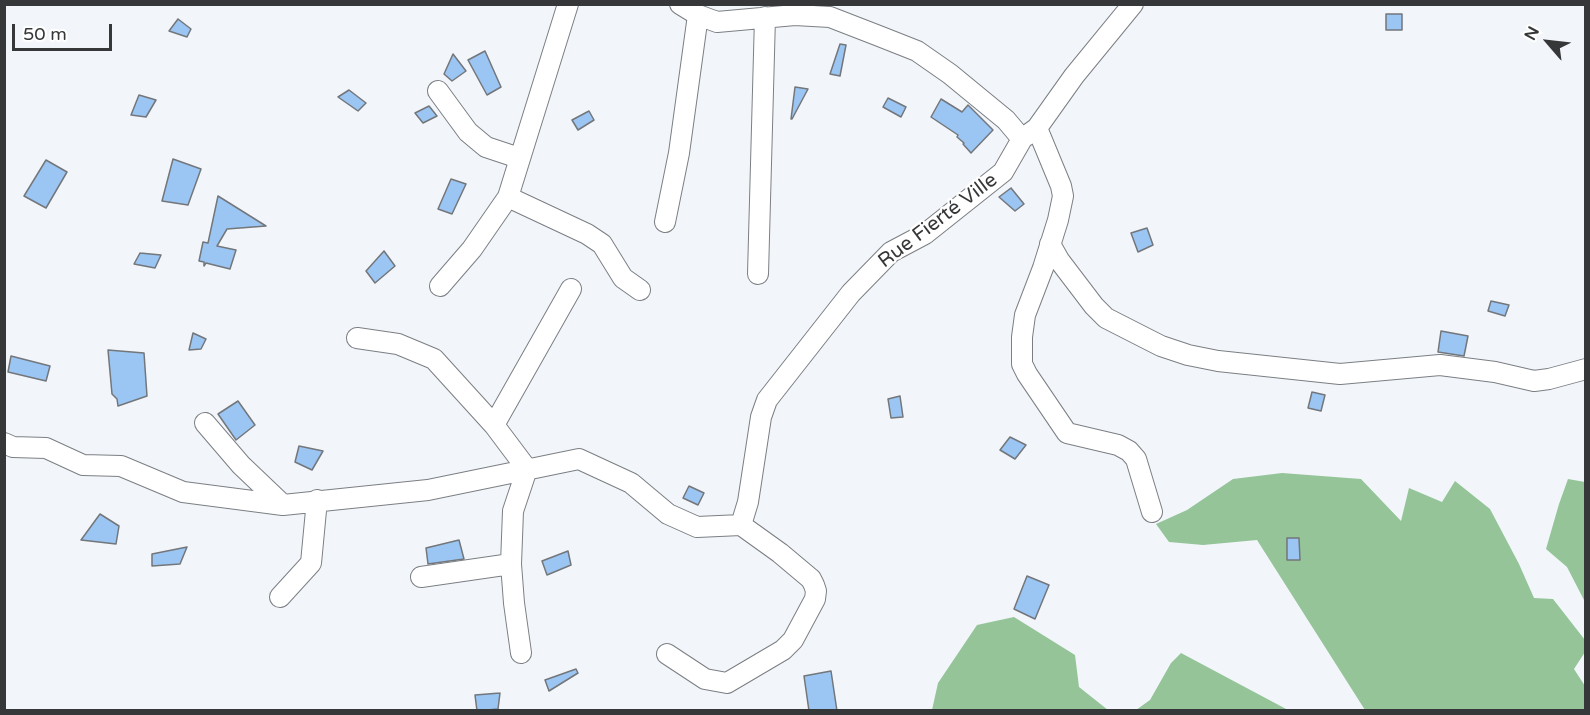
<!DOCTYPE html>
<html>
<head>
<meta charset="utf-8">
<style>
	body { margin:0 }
	#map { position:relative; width:1590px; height:715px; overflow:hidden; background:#f2f6fa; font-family:"Varela Round",sans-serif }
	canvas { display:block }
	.frame { position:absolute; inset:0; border:6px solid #363739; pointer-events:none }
	.north { position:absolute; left:1518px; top:12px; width:60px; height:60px; -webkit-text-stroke:4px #fff; paint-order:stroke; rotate:298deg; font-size:16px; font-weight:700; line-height:24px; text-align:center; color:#363739 }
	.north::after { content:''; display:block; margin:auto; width:21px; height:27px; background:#363739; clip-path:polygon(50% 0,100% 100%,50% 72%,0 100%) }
	.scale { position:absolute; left:12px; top:24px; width:100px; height:27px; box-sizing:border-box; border:3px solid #363739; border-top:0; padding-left:8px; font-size:18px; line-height:21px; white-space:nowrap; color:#363739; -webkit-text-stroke:4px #fff; paint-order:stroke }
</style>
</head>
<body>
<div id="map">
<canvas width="1590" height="715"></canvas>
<div class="frame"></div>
<div class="north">N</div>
<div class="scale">50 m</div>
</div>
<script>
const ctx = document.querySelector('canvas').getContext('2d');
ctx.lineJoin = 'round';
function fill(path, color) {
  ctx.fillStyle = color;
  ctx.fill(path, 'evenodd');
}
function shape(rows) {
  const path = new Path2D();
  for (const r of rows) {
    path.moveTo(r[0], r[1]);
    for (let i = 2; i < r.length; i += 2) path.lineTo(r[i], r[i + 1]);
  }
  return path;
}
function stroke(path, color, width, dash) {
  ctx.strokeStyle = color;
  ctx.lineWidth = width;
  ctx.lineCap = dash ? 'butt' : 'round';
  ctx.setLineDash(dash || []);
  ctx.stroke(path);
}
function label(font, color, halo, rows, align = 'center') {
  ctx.font = font + ' "Varela Round",sans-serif';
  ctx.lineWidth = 4.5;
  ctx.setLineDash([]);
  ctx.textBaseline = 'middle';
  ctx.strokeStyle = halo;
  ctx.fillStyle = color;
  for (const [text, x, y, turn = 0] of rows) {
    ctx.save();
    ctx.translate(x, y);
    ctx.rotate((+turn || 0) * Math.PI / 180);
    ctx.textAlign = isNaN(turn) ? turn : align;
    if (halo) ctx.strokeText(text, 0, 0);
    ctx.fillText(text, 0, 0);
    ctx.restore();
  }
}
fill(shape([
	[1282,473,1361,479,1401,521,1409,488,1442,502,1455,481,1490,509,1519,564,1534,598,1553,599,1585,640,1585,652,1574,669,1585,686,1585,710,1365,710,1257,540,1203,545,1169,542,1156,524,1187,510,1233,479],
	[1568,479,1585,482,1585,602,1567,567,1546,549,1559,504],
	[1014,617,1075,655,1079,687,1108,710,932,710,938,683,977,625],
	[1181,653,1288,710,1136,710,1150,700,1171,663]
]), '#94c498');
const building = shape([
	[1386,14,1402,14,1402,30,1386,30,1386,14],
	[178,19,191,29,187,37,169,31,178,19],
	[840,44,846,45,840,76,830,74,840,44],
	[485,51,501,87,487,95,468,60,485,51],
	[453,54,466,71,452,81,444,74,453,54],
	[795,87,808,89,792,119,791,119,795,87],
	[349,90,366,103,358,111,338,97,349,90],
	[139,95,156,100,146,117,131,115,139,95],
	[888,98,906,107,901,117,883,107,888,98],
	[941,99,962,112,968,105,993,130,971,153,963,144,964,143,957,137,958,135,931,117,941,99],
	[429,106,437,116,423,123,415,113,429,106],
	[589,111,594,120,578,130,572,120,589,111],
	[173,159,201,169,188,205,162,201,173,159],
	[46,160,67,172,46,208,24,196,46,160],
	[451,179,466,184,452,214,438,209,451,179],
	[1011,188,1024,204,1015,211,999,197,1011,188],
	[218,196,266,226,227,229,217,246,236,250,230,269,206,263,204,266,204,262,199,261,203,242,208,243,218,196],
	[1147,228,1153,245,1138,252,1131,233,1147,228],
	[384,251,395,266,375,283,366,271,384,251],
	[140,253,161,255,155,268,134,264,140,253],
	[1491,301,1509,305,1505,316,1488,311,1491,301],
	[1441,331,1468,336,1464,356,1438,352,1441,331],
	[193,333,206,339,201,349,189,350,193,333],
	[108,350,144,353,147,396,118,406,117,399,112,394,108,350],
	[11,356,50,366,46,381,8,372,11,356],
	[1312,392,1325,395,1321,411,1308,408,1312,392],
	[900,396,903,417,891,418,888,399,900,396],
	[238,401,255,425,236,440,218,414,238,401],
	[1010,437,1026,445,1015,459,1000,450,1010,437],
	[299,446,323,451,312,470,295,462,299,446],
	[689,486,704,493,698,505,683,498,689,486],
	[100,514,119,526,116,544,81,540,100,514],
	[1287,538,1299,538,1300,560,1287,560,1287,538],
	[459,540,464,559,428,564,426,548,459,540],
	[187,547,180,564,152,566,152,554,187,547],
	[568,551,571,565,547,575,542,561,568,551],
	[1027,576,1049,585,1035,619,1014,609,1027,576],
	[576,669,578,673,549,691,545,680,576,669],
	[831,671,837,711,809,711,804,676,831,671],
	[500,693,498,709,477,711,475,695,500,693]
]);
fill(building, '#9bc6f4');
stroke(building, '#73767a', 1.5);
const minor = shape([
	[680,4,698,15,717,22,795,15,830,17,879,36,917,51,950,74,1006,120,1022,139,1003,172,925,234,891,252,851,293,767,400,761,417,748,502,741,525],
	[438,91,468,132,486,147,519,158],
	[1037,128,1061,186,1063,196,1058,220,1043,268,1025,315,1022,337,1022,364,1027,374,1067,433,1118,445,1129,451,1136,459,1152,512],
	[1026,136,1037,128,1074,76,1133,4],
	[508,197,587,234,602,244,623,278,640,290],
	[665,222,679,153,698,15],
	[1050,244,1059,260,1094,306,1106,318,1161,346,1188,355,1218,361,1340,374,1440,365,1495,372,1534,381,1549,379,1586,369],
	[758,274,765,17],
	[440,286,472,249,508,197,568,4],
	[357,338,398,344,434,359,494,425,527,469,513,511,511,564,421,577],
	[205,423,241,465,283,505],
	[494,425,571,289],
	[4,443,13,447,46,448,83,465,121,466,183,492,283,505,428,490,579,459,631,483,668,514,697,527,741,525,780,553,811,579,814,585,816,591,815,599,793,640,783,650,727,683,705,679,667,654],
	[511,564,514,603,521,653],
	[280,597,311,563,317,500]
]);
stroke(minor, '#7b7f83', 22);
stroke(minor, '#fff', 20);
label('20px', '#363739', '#fff', [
	["Rue Fierté Ville",938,221,-37]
]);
</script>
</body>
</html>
